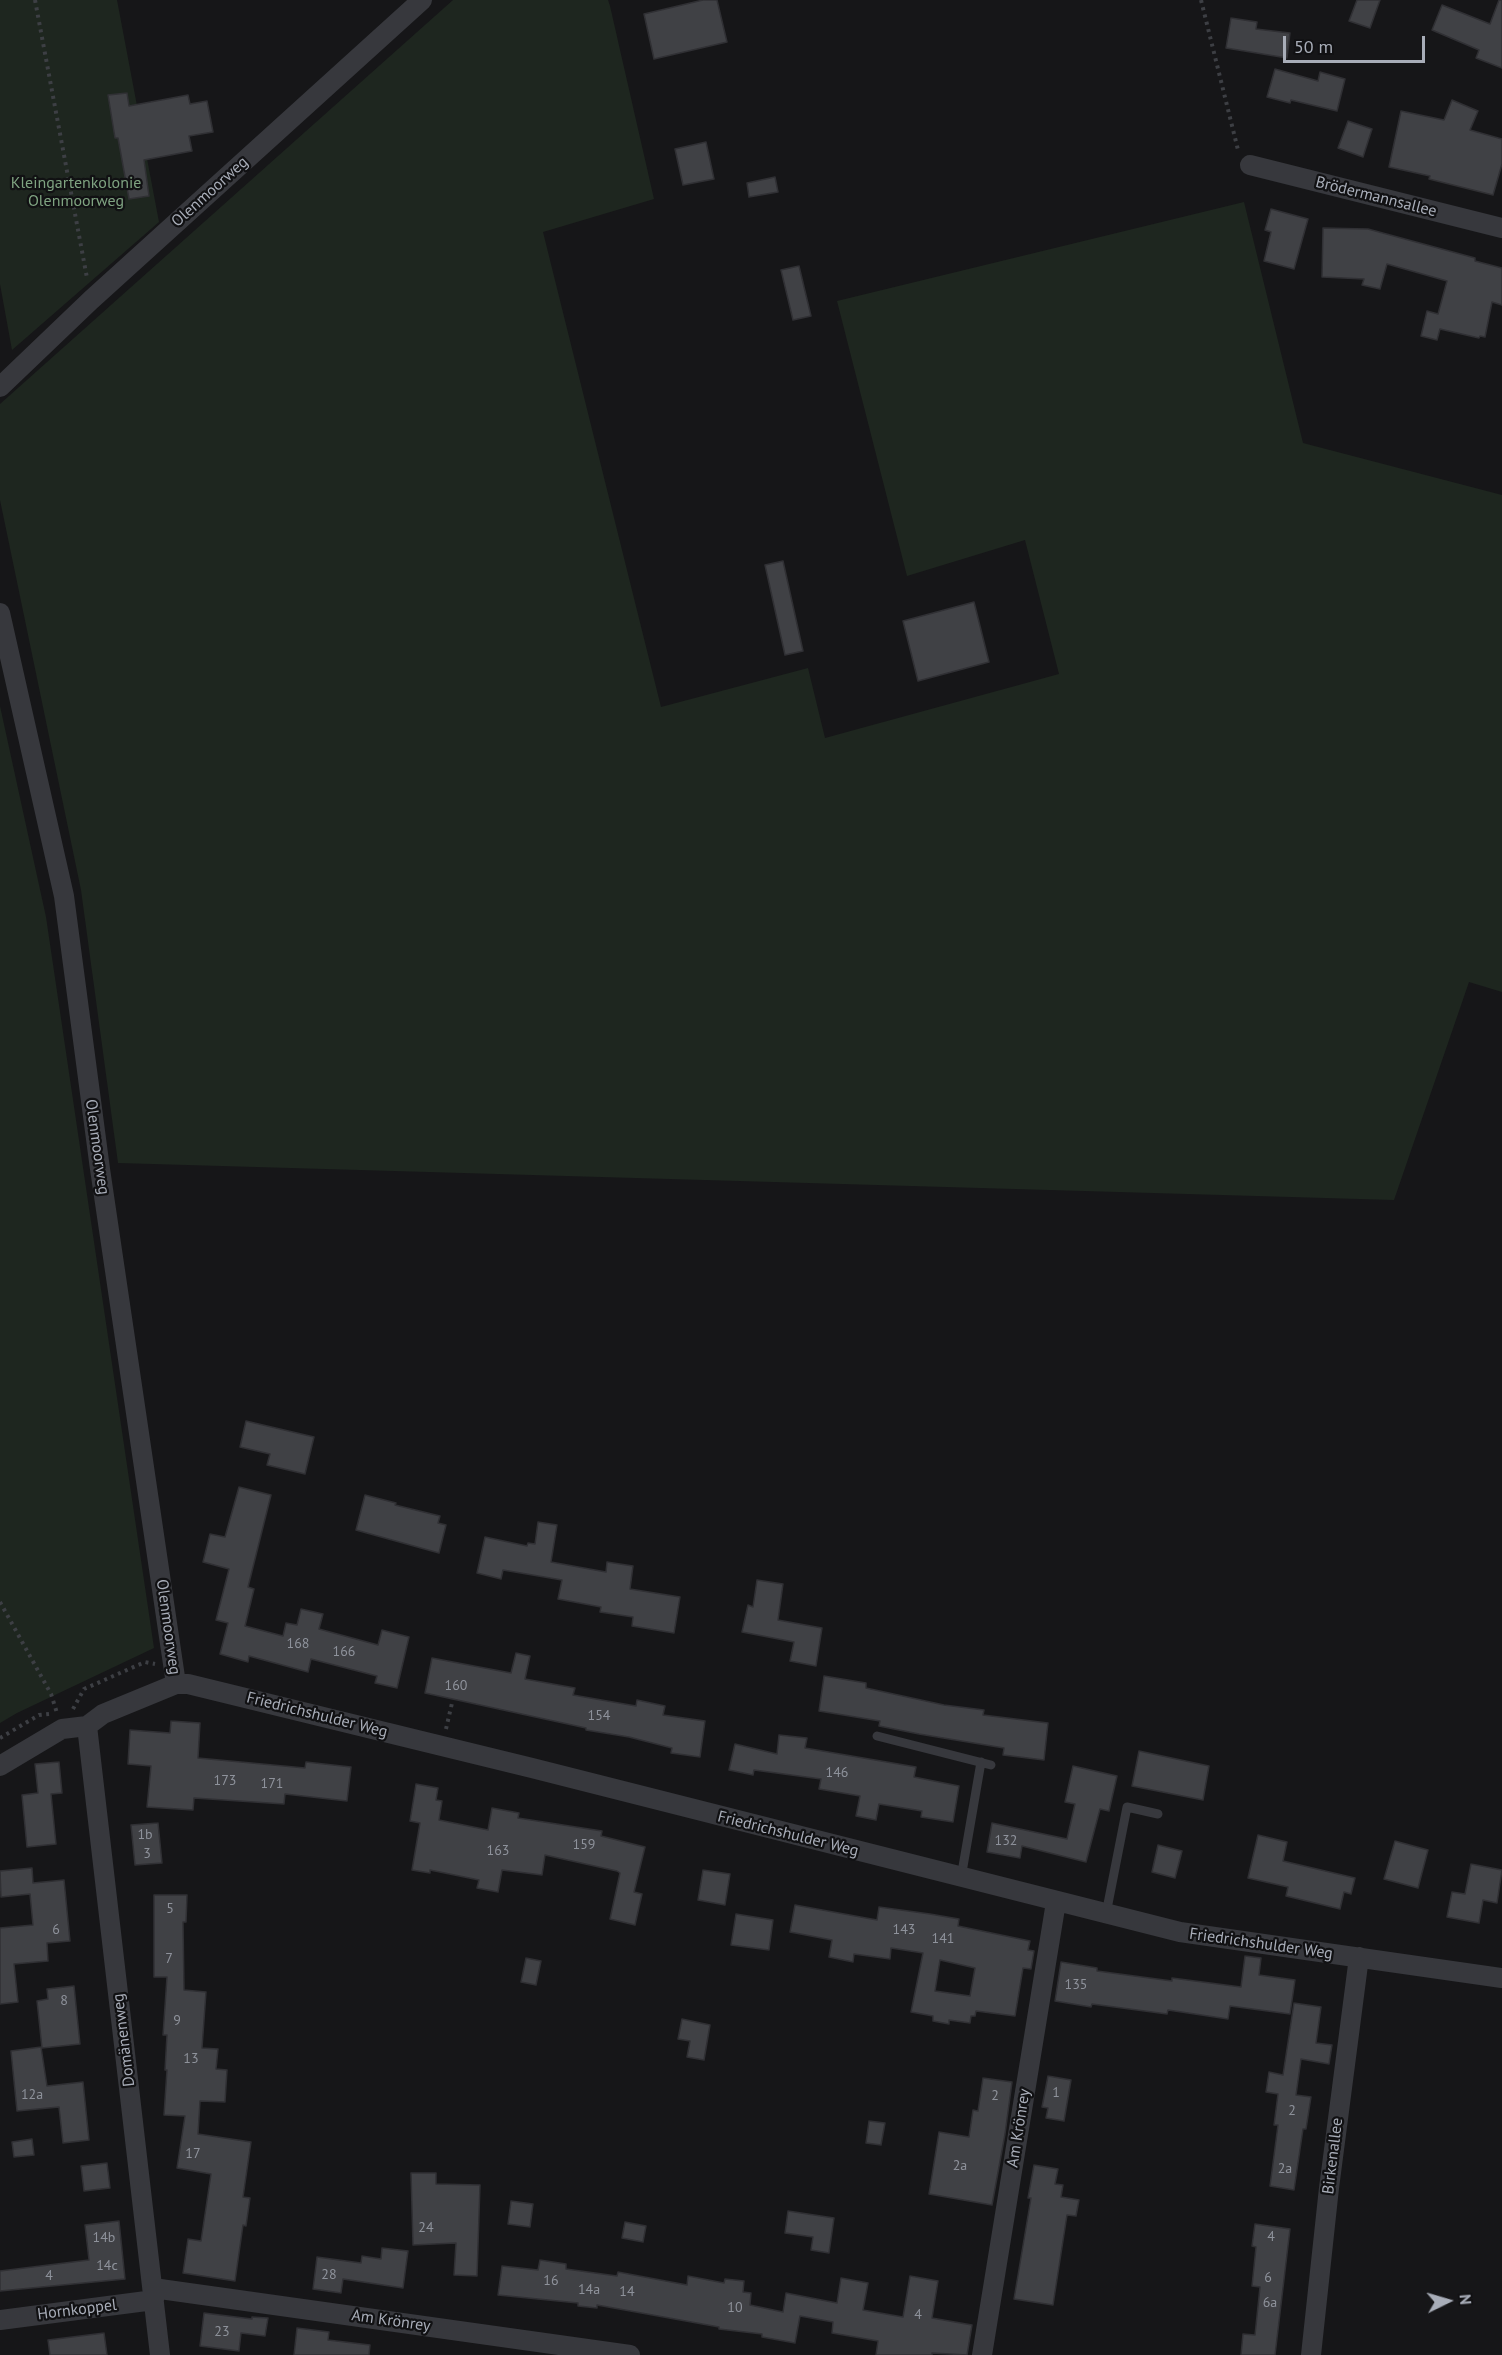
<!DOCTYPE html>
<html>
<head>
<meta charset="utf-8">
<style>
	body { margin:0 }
	#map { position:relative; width:1502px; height:2355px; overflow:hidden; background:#161618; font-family:"PT Sans",sans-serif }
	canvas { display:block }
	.north { position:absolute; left:1418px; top:2271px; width:60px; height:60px; -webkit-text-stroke:4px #111113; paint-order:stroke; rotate:85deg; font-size:16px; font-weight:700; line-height:24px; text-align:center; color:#a8adb8 }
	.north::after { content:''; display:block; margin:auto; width:21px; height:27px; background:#a8adb8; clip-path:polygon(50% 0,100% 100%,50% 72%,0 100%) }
	.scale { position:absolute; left:1283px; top:36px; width:142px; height:27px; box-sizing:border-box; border:3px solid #a8adb8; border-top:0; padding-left:8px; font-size:18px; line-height:21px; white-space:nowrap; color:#a8adb8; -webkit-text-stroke:4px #111113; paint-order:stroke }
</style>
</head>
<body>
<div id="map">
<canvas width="1502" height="2355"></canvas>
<div class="north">N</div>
<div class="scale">50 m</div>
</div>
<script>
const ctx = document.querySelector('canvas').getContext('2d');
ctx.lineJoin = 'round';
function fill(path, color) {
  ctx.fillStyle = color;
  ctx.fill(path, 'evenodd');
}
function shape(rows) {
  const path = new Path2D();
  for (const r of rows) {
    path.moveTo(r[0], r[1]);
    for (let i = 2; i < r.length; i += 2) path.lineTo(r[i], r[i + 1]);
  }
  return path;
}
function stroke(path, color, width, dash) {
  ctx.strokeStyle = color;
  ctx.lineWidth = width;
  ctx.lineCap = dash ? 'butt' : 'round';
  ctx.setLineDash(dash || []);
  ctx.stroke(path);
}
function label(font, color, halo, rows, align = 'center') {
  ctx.font = font + ' "PT Sans",sans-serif';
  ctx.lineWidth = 4.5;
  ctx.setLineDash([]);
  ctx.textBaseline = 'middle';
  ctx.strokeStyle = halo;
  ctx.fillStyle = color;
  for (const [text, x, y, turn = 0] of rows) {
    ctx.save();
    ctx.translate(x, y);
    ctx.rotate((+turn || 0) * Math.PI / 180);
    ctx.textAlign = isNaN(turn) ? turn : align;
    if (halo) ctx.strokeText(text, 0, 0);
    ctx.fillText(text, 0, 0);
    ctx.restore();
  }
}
fill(shape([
	[0,0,117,0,159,222,12,350,0,284],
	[453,0,608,0,610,6,654,199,543,232,661,707,808,668,825,738,1059,674,1025,540,907,576,837,301,1244,202,1303,443,1502,495,1502,992,1469,982,1394,1200,118,1163,81,890,0,500,0,404],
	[0,706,46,917,154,1648,17,1713,0,1723]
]), '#1e261f');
const building = shape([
	[703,0,717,0,727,42,654,59,644,14,703,0],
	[1357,0,1380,0,1370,28,1349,21,1357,0],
	[1499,0,1502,0,1502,68,1476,58,1479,50,1432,30,1442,5,1490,24,1499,0],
	[1231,18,1257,22,1256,29,1290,33,1287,58,1226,48,1231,18],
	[1275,69,1318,81,1320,72,1345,79,1337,111,1291,100,1290,103,1267,97,1275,69],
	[127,93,129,106,188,95,190,104,207,101,213,132,189,136,192,151,144,160,149,196,129,199,118,138,115,138,108,95,127,93],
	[1452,100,1478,111,1470,130,1502,139,1502,164,1493,195,1429,179,1430,176,1389,167,1401,111,1444,120,1452,100],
	[1348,121,1372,129,1363,157,1338,148,1348,121],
	[706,142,714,179,683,185,675,149,706,142],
	[775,177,778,192,749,197,747,183,775,177],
	[1271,209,1308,219,1294,269,1264,261,1271,232,1265,230,1271,209],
	[1323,228,1368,229,1475,258,1475,261,1502,268,1502,305,1492,302,1485,337,1480,336,1479,338,1440,329,1437,340,1421,336,1427,311,1438,314,1447,281,1387,264,1380,289,1362,285,1364,279,1322,277,1323,228],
	[799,266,811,316,793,320,781,270,799,266],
	[783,561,803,651,785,655,765,565,783,561],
	[974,602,989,662,918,681,903,621,974,602],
	[246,1421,314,1437,305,1474,267,1465,270,1454,240,1447,246,1421],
	[239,1487,271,1495,248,1587,254,1589,245,1626,283,1636,286,1623,297,1625,301,1609,323,1614,319,1629,378,1645,382,1630,409,1637,397,1688,375,1683,377,1676,311,1659,308,1672,249,1656,248,1662,220,1654,228,1623,216,1620,229,1569,203,1562,210,1534,225,1537,239,1487],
	[365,1495,396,1503,395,1505,440,1516,438,1523,446,1525,439,1553,356,1530,365,1495],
	[538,1522,557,1525,551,1562,606,1572,607,1562,633,1566,630,1589,680,1597,674,1633,632,1626,633,1617,600,1612,601,1607,558,1599,562,1580,503,1570,501,1579,477,1573,485,1537,527,1546,528,1543,535,1544,538,1522],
	[757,1580,783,1584,778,1620,822,1628,816,1666,790,1661,794,1642,742,1632,748,1605,753,1607,757,1580],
	[516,1653,530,1656,525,1679,575,1688,573,1695,636,1706,637,1700,665,1706,663,1715,705,1721,700,1757,671,1753,672,1748,629,1737,586,1730,586,1728,425,1693,432,1658,511,1673,516,1653],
	[824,1676,866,1683,866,1688,944,1705,984,1710,983,1715,1048,1723,1044,1760,1003,1755,1004,1748,919,1734,879,1726,880,1721,819,1711,824,1676],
	[171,1721,200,1723,198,1758,305,1768,306,1762,351,1767,347,1801,285,1794,284,1804,194,1798,193,1810,147,1807,151,1766,128,1764,130,1730,170,1733,171,1721],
	[779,1735,807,1738,805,1748,916,1767,914,1777,959,1786,953,1822,921,1817,922,1811,879,1804,876,1820,856,1816,860,1796,819,1789,821,1779,754,1770,753,1775,729,1770,735,1744,777,1754,779,1735],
	[1139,1751,1209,1766,1203,1800,1132,1786,1139,1751],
	[59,1762,62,1793,51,1794,56,1844,27,1847,22,1795,38,1793,35,1764,59,1762],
	[1073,1766,1117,1776,1109,1811,1100,1809,1086,1862,1022,1846,1020,1858,987,1852,992,1823,1067,1839,1075,1804,1065,1802,1073,1766],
	[416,1784,438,1788,436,1800,442,1801,439,1820,488,1830,492,1808,519,1813,518,1818,602,1831,601,1836,645,1847,634,1892,642,1894,635,1925,610,1919,620,1873,617,1871,545,1855,542,1875,502,1870,498,1892,477,1888,479,1880,430,1870,430,1873,412,1870,420,1823,410,1821,416,1784],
	[158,1823,162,1863,135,1865,131,1825,158,1823],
	[1258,1835,1287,1842,1283,1861,1355,1878,1351,1894,1344,1892,1340,1909,1286,1896,1288,1887,1248,1878,1258,1835],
	[1395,1841,1428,1850,1418,1888,1384,1879,1395,1841],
	[1158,1845,1182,1851,1175,1878,1152,1872,1158,1845],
	[1471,1864,1502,1870,1497,1903,1483,1900,1479,1923,1447,1917,1452,1892,1465,1894,1471,1864],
	[32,1868,33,1883,64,1880,70,1941,47,1943,48,1961,14,1964,18,2002,0,2004,0,1928,33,1925,30,1894,1,1897,0,1871,32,1868],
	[703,1870,730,1874,725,1905,698,1900,703,1870],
	[154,1895,187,1895,186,1922,183,1922,184,1990,206,1992,202,2048,218,2049,216,2069,227,2070,225,2102,200,2101,198,2134,251,2142,243,2197,250,2198,246,2226,243,2225,235,2281,183,2273,188,2239,201,2241,211,2174,177,2168,185,2116,164,2115,167,2070,165,2070,167,2035,163,2035,167,1977,154,1977,154,1895],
	[795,1905,877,1920,879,1907,930,1914,959,1919,958,1926,1030,1941,1028,1950,1034,1951,1031,1969,1023,1968,1015,2016,976,2011,975,2016,971,2016,970,2023,949,2020,949,2024,933,2021,933,2016,911,2012,923,1953,891,1948,890,1959,854,1954,853,1962,829,1957,832,1940,790,1932,795,1905],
	[940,1960,975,1968,970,1996,935,1991,940,1960],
	[736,1914,773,1920,769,1950,731,1945,736,1914],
	[1245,1956,1261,1958,1259,1975,1295,1980,1290,2014,1230,2006,1228,2019,1168,2010,1167,2014,1092,2004,1091,2007,1055,2001,1061,1962,1097,1968,1097,1971,1172,1981,1172,1978,1241,1987,1245,1956],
	[526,1958,541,1961,536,1985,521,1982,526,1958],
	[74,1986,80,2044,42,2048,37,2001,48,1999,47,1989,74,1986],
	[1294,2003,1321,2007,1316,2043,1332,2045,1329,2064,1301,2059,1296,2095,1311,2097,1306,2129,1303,2129,1294,2190,1270,2186,1278,2125,1274,2125,1278,2094,1266,2092,1269,2072,1283,2075,1294,2003],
	[682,2019,710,2025,704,2060,687,2057,690,2041,678,2039,682,2019],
	[41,2047,47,2086,83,2082,89,2140,63,2143,59,2107,17,2111,11,2051,41,2047],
	[1048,2076,1071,2080,1064,2121,1046,2118,1048,2108,1042,2107,1048,2076],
	[983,2078,1012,2082,1005,2134,992,2205,929,2194,939,2132,969,2137,973,2110,978,2111,983,2078],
	[869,2121,885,2123,881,2145,866,2143,869,2121],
	[32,2139,34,2155,14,2157,12,2142,32,2139],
	[107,2163,110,2188,84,2191,81,2166,107,2163],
	[1034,2165,1058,2169,1055,2184,1063,2185,1061,2197,1079,2200,1076,2216,1067,2215,1053,2305,1014,2299,1031,2198,1028,2198,1034,2165],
	[411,2173,436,2173,436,2184,480,2185,477,2276,454,2275,456,2243,413,2245,411,2173],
	[511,2201,533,2204,530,2227,508,2224,511,2201],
	[788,2211,834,2218,829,2253,811,2250,813,2237,785,2233,788,2211],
	[119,2221,125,2279,0,2291,0,2271,89,2260,85,2225,119,2221],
	[625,2222,646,2226,643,2242,622,2238,625,2222],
	[1255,2224,1290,2229,1275,2355,1241,2355,1243,2334,1255,2335,1260,2287,1252,2286,1256,2247,1252,2246,1255,2224],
	[382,2248,408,2251,403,2288,343,2279,341,2293,313,2289,317,2257,361,2263,362,2256,381,2259,382,2248],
	[540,2260,566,2264,566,2269,617,2276,618,2272,687,2285,688,2276,724,2283,725,2279,744,2281,743,2292,751,2293,750,2305,783,2312,786,2293,837,2303,841,2278,868,2283,863,2310,903,2317,910,2276,938,2281,932,2318,972,2325,967,2355,932,2353,932,2355,876,2355,878,2341,832,2333,833,2322,800,2316,795,2343,762,2337,762,2334,719,2329,719,2327,597,2305,597,2308,578,2306,578,2303,498,2295,502,2266,538,2270,540,2260],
	[204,2313,252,2319,252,2317,268,2318,265,2336,241,2333,239,2351,200,2346,204,2313],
	[297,2328,329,2332,328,2340,370,2345,369,2355,294,2355,297,2328],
	[104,2333,107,2355,50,2355,48,2340,104,2333]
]);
fill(building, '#404145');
stroke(building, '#303034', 1.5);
stroke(shape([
	[35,0,87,278],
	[1201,0,1238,150],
	[0,1602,51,1694,57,1713],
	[73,1709,84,1689,145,1662,155,1664],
	[446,1729,452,1703],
	[0,1738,39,1715,49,1714]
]), '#3d3f44', 4, [3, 4.5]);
stroke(shape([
	[877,1736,991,1765],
	[961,1878,981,1762],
	[1106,1914,1127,1807,1158,1814]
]), '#37383d', 9);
stroke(shape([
	[1250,165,1502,228],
	[0,387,91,300,422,0],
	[0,613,64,896,100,1169,176,1684],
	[87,1726,103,1714,176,1684,188,1684,532,1768,1180,1932,1502,1978],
	[87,1726,160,2355],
	[0,1766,62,1729,87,1726],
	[153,2288,630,2355],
	[0,2320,154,2300],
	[982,2355,1056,1902],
	[1311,2355,1329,2188,1359,1957]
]), '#37383d', 20);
label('14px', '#8e929b', null, [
	["168",298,1644],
	["166",344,1652],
	["160",456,1686],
	["154",599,1716],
	["146",837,1773],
	["173",225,1781],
	["171",272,1784],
	["1b",145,1835],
	["132",1006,1841],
	["159",584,1845],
	["163",498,1851],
	["3",147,1854],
	["5",170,1909],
	["6",56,1930],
	["143",904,1930],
	["141",943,1939],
	["7",169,1959],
	["135",1076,1985],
	["8",64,2001],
	["9",177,2021],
	["13",191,2059],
	["1",1056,2093],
	["12a",32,2095],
	["2",995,2096],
	["2",1292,2111],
	["17",193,2154],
	["2a",960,2166],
	["2a",1285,2169],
	["24",426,2228],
	["4",1271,2237],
	["14b",104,2238],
	["14c",107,2266],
	["28",329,2275],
	["4",49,2276],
	["6",1268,2278],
	["16",551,2281],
	["14a",589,2290],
	["14",627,2292],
	["6a",1270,2303],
	["10",735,2308],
	["4",918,2315],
	["23",222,2332]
]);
label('16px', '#7fa381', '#111113', [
	["Kleingartenkolonie",76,183],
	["Olenmoorweg",76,201]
]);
label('16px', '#a8adb8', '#111113', [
	["Olenmoorweg",210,192,-42],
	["Brödermannsallee",1376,197,14],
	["Olenmoorweg",97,1147,82],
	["Olenmoorweg",168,1627,82],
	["Friedrichshulder Weg",317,1715,14],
	["Friedrichshulder Weg",788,1834,14],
	["Friedrichshulder Weg",1261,1944,8],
	["Domänenweg",124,2040,-97],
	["Am Krönrey",1019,2128,-81],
	["Birkenallee",1333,2156,-83],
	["Hornkoppel",77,2310,-7],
	["Am Krönrey",391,2321,8]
]);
</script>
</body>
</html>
